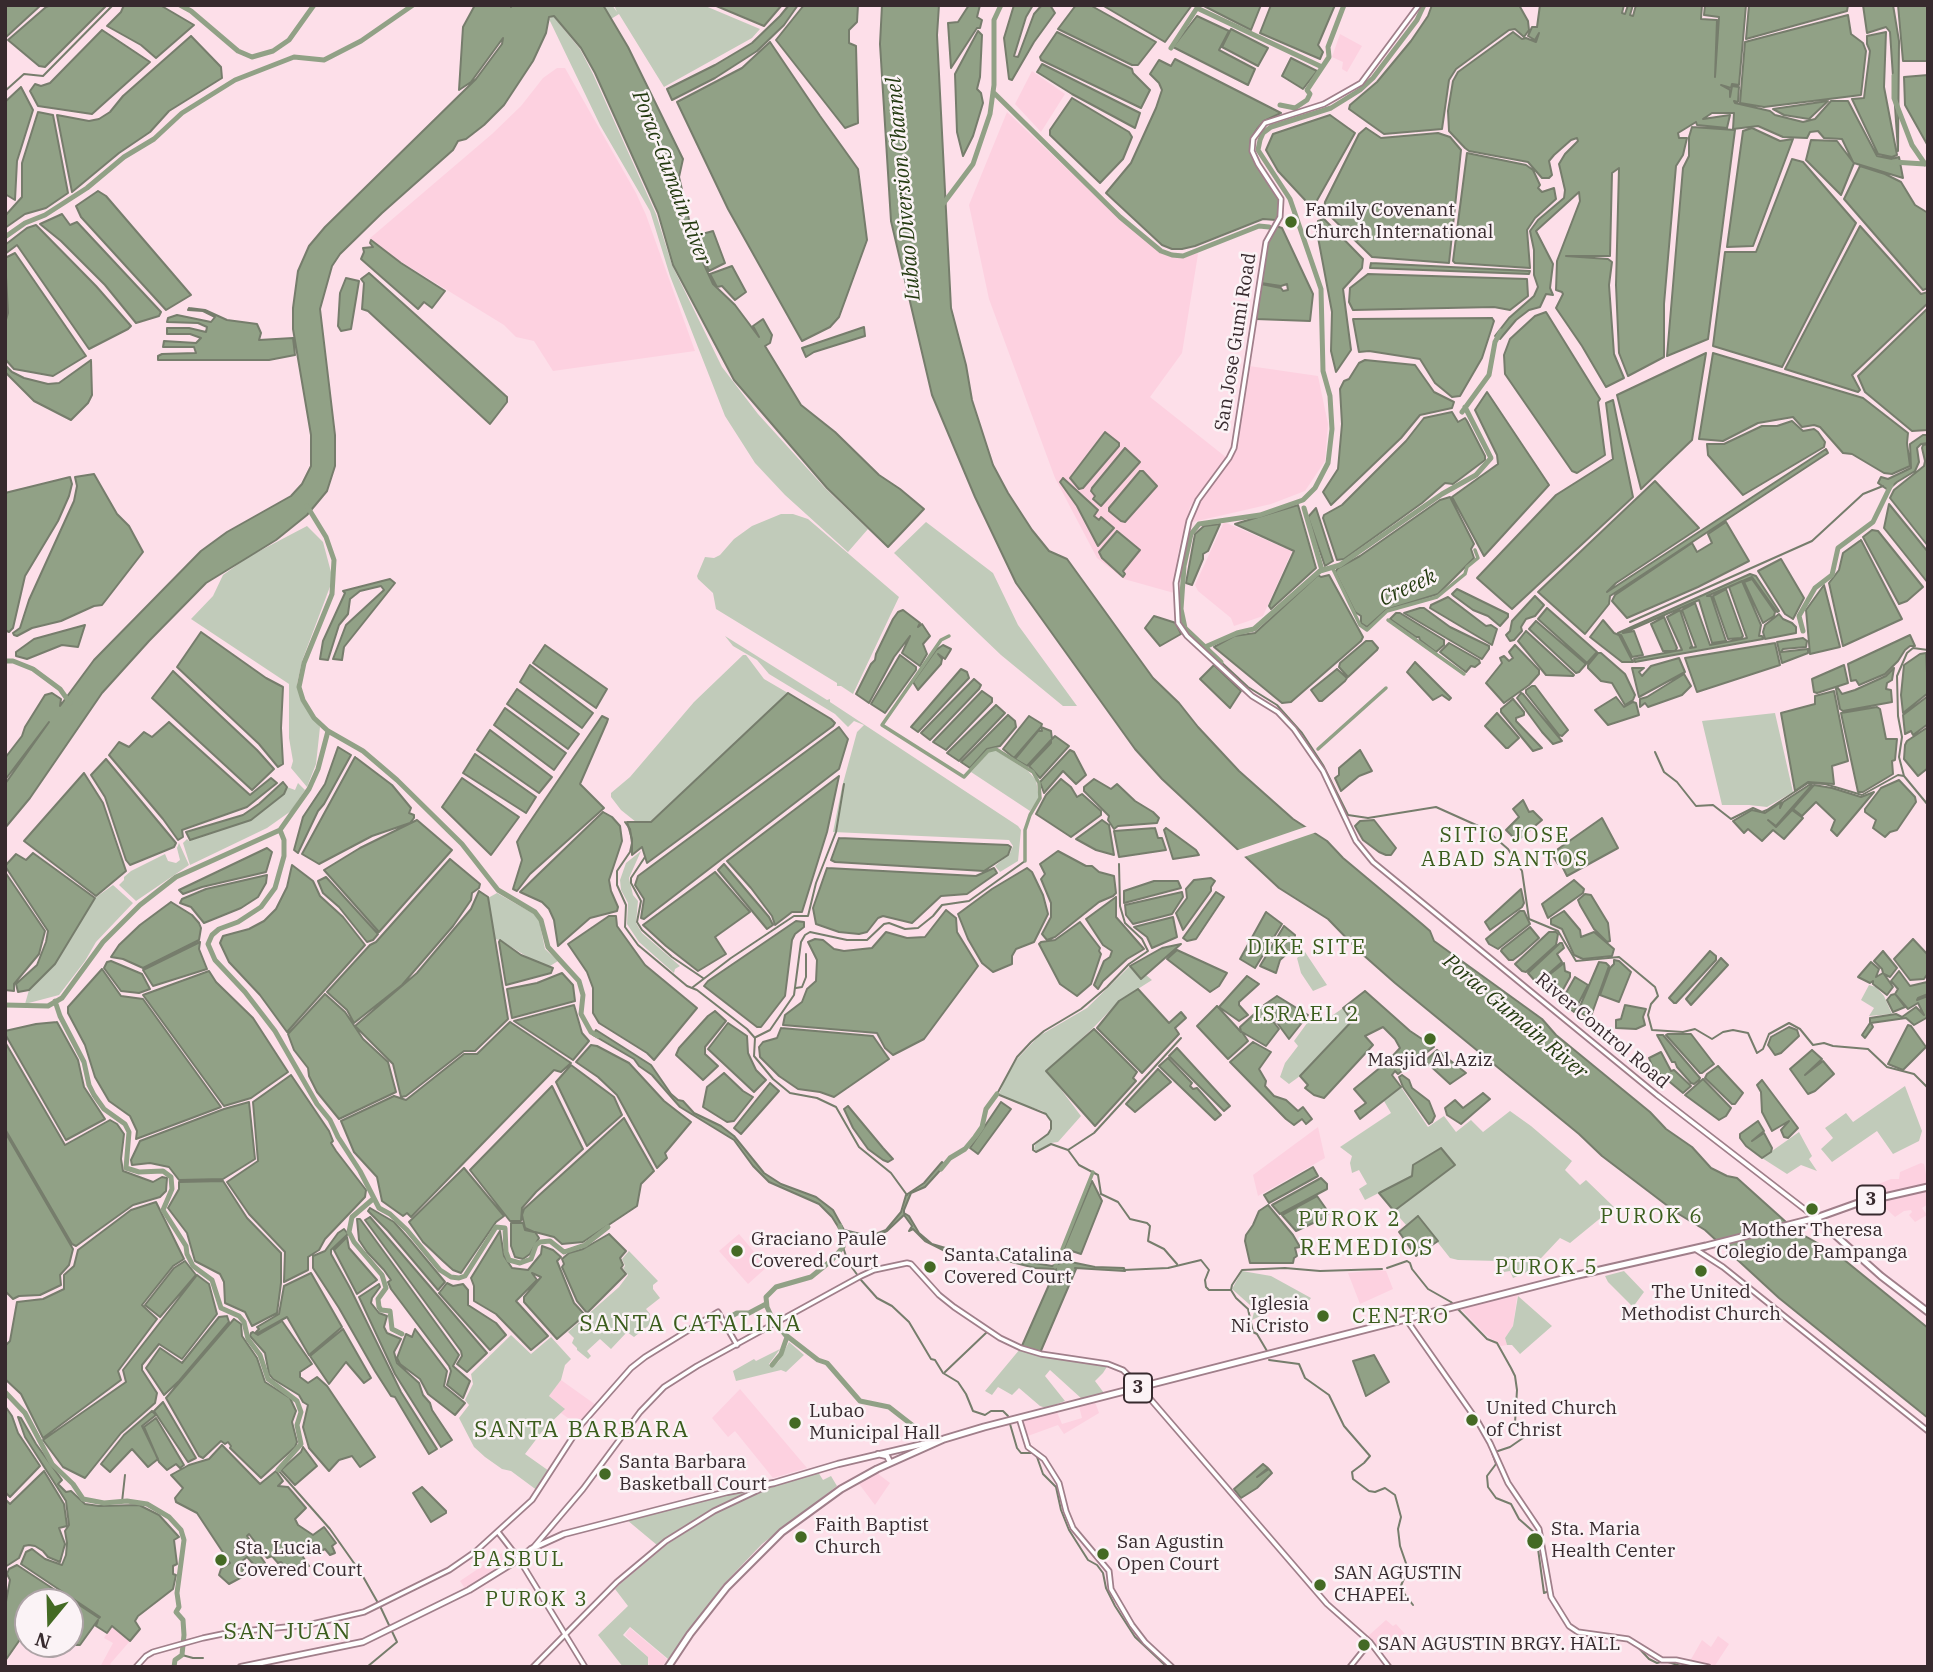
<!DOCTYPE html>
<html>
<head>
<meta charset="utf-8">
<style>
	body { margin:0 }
	#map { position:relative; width:1933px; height:1672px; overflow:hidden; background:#fddfe9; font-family:"IBM Plex Serif",serif }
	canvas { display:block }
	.frame { position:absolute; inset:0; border:7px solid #372a2e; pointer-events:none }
	.north { position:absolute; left:14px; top:1588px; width:70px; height:70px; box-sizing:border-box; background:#fbf3f6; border:2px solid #ada3a6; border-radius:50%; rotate:199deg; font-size:19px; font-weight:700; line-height:28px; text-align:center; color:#372a2e }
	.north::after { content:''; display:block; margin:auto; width:24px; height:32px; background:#446a24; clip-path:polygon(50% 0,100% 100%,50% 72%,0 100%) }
</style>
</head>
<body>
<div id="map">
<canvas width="1933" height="1672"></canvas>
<div class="frame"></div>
<div class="north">N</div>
</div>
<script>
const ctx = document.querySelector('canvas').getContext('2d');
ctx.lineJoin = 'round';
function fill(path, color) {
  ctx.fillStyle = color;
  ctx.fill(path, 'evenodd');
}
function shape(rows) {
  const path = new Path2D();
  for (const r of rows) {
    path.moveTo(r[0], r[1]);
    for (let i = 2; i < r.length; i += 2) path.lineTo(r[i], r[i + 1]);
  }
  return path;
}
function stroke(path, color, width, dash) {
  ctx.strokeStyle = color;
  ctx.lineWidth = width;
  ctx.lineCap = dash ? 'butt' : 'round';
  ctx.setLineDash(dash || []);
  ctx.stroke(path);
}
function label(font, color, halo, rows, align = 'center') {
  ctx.font = font + ' "IBM Plex Serif",serif';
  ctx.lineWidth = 5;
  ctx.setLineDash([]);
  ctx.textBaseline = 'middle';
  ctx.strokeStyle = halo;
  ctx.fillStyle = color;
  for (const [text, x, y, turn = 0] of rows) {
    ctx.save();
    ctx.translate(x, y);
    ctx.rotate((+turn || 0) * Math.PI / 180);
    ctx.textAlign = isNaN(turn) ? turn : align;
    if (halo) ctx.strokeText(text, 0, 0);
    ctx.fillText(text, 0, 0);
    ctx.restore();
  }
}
fill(shape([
	[1340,34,1362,46,1347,72,1342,69,1343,62,1332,57],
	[557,68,565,68,636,193,646,215,695,351,553,371,534,341,516,337,504,325,398,260,369,239,492,134,521,106,543,78],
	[1032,71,1065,94,1041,132,1015,104],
	[1007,112,1119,218,1161,252,1171,256,1183,257,1197,252,1198,254,1182,353,1150,397,1227,458,1190,507,1178,553,1174,593,1124,579,1097,558,1055,478,989,299,969,205],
	[1249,366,1318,376,1328,424,1325,461,1305,491,1271,504,1193,522,1199,499,1237,450],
	[1224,522,1292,551,1263,616,1234,626,1231,618,1198,591,1195,585],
	[1318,1127,1325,1158,1258,1196,1253,1175],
	[1921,1163,1924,1164,1928,1185,1858,1201,1857,1196,1866,1189,1891,1179,1899,1179,1900,1172],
	[1928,1189,1928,1204,1922,1208,1927,1215,1915,1222,1909,1215,1912,1212,1911,1210,1904,1211,1895,1217,1878,1201],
	[739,1234,767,1267,748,1284,719,1251],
	[1377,1270,1386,1271,1393,1289,1360,1304,1348,1273],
	[1520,1294,1517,1297,1513,1326,1505,1338,1507,1345,1501,1346,1486,1335,1461,1309],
	[561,1380,596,1405,579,1426,561,1413,564,1408,549,1396],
	[740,1389,807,1468,773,1478,735,1431,728,1437,712,1418],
	[1095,1402,1099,1413,1064,1434,1058,1425,1025,1437,1021,1420,1057,1412,1062,1424,1082,1418,1079,1406],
	[877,1473,890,1483,875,1505,859,1484],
	[509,1548,515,1555,511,1558,513,1561,466,1590,460,1581],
	[1386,1620,1393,1626,1396,1624,1405,1634,1382,1655,1367,1637],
	[111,1626,130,1641,110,1664,112,1667,100,1667,113,1643,104,1638],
	[630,1628,667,1659,662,1667,649,1667,648,1657,625,1635],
	[1718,1636,1729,1644,1714,1667,1690,1661,1702,1640,1711,1647]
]), '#fdd1e0');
fill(shape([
	[603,5,612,5,617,12,614,5,703,5,760,29,752,38,664,87,619,14,611,19],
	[553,16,580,49,593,74,656,214,672,265,722,367,758,414,825,488,868,529,848,552,785,495,755,463,725,416,670,276,650,211,600,125,549,19],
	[781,514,793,514,808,519,899,597,853,694,841,686,837,686,837,683,716,609,713,593,698,579,697,576,705,557,714,558,720,555,734,539,752,526],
	[926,522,993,573,1018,625,1077,706,1063,706,1001,655,894,553],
	[307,526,323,542,331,572,331,584,302,661,297,684,301,700,320,727,316,764,307,787,291,768,293,761,289,738,289,684,191,619,213,596,223,575,248,557],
	[725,636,827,700,830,699,830,702,1018,826,1021,830,1018,861,1000,872,995,866,1010,853,1013,846,1009,840,833,832,842,787,857,732,864,725,854,721,848,727,835,714,769,674,757,660,733,646],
	[743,655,746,655,764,679,788,693,651,821,636,822,621,810,611,797,611,793,630,777,694,702],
	[1775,713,1793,792,1767,807,1749,805,1722,805,1702,721],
	[995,750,1028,771,1036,780,1039,798,1030,811,971,772,989,752],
	[298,783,305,790,291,811,267,828,190,865,183,843,187,839,189,841,251,820,284,794,287,787,295,790],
	[179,843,189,865,136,901,119,885,124,880,124,877,131,871,165,854,168,861,176,863,180,860,177,848],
	[641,851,629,878,633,895,638,901,636,923,642,933,680,966,675,969,674,973,639,942,627,924,628,903,621,890,620,880,626,863],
	[113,885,133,903,96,942,85,961,59,995,25,1004,29,990,55,964,95,898],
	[497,893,534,914,539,920,545,949,558,961,550,966,534,961,500,940,494,939,488,898],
	[1305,952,1327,985,1313,991,1301,973,1297,958],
	[1130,966,1140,979,1146,975,1152,980,1119,1001,1095,1026,1047,1071,1081,1116,1058,1142,1051,1143,1036,1151,1034,1149,1035,1145,1052,1130,1051,1120,1043,1111,1017,1103,999,1094,1004,1082,1017,1059,1039,1036,1087,1008],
	[1869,985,1876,987,1884,996,1892,1014,1869,1016,1874,1008,1861,1000],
	[1343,1008,1352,1021,1300,1076,1289,1084,1280,1077,1285,1063,1298,1046,1294,1041,1310,1019,1323,1022],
	[1905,1086,1922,1131,1919,1141,1893,1154,1877,1131,1832,1162,1821,1149,1833,1138,1825,1128,1846,1113,1853,1122],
	[1401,1087,1428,1127,1444,1116,1456,1132,1471,1120,1483,1132,1510,1111,1531,1126,1572,1161,1565,1170,1580,1185,1586,1180,1614,1207,1570,1243,1560,1238,1529,1271,1513,1278,1510,1271,1504,1272,1499,1261,1458,1260,1450,1258,1417,1216,1406,1225,1394,1211,1455,1165,1447,1154,1441,1149,1413,1165,1412,1176,1365,1200,1359,1189,1367,1184,1359,1170,1352,1173,1350,1163,1352,1156,1340,1147,1391,1113,1384,1101],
	[1799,1132,1812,1156,1809,1159,1817,1171,1801,1165,1787,1174,1762,1158],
	[629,1251,658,1281,653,1285,653,1289,660,1298,646,1309,650,1314,649,1317,652,1323,634,1337,627,1332,611,1349,600,1339,587,1351,591,1356,588,1359,577,1350,577,1348,572,1343,574,1338,568,1332,619,1287,628,1275,623,1268,625,1266,622,1259],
	[1242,1271,1271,1276,1311,1298,1302,1310,1290,1302,1252,1320,1254,1312,1250,1305,1232,1289],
	[1624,1271,1644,1292,1633,1307,1608,1282,1605,1276],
	[1518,1296,1552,1326,1520,1354,1512,1345,1507,1345,1505,1338,1513,1326],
	[511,1335,531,1354,551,1337,571,1359,565,1365,561,1380,549,1396,565,1409,544,1429,525,1454,549,1471,538,1491,511,1471,502,1469,485,1457,474,1447,459,1418,469,1405,465,1400,473,1384,471,1374],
	[789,1342,804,1355,786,1372,781,1370,736,1381,733,1371,754,1359,756,1361,780,1349,769,1364,772,1367,779,1361],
	[1020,1349,1040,1356,1108,1365,1103,1373,1095,1381,1104,1393,1082,1399,1050,1370,1045,1376,1065,1401,1046,1408,1040,1406,1019,1388,1012,1395,998,1387,992,1395,985,1391],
	[818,1472,823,1480,831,1476,837,1486,762,1544,723,1585,668,1659,630,1627,623,1635,648,1657,648,1667,623,1667,598,1635,628,1606,615,1589,620,1584,669,1543,716,1513,773,1486],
	[757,1487,757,1489,690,1523,657,1545,627,1520]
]), '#c1cbba');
const water = shape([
	[5,5,41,5,5,38,5,5],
	[51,5,107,5,45,67,39,66,8,40,46,7,51,5],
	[124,5,160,5,194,25,156,58,141,45,107,26,121,12,124,5],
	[475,5,510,5,511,7,511,5,603,5,628,47,683,159,679,177,695,245,713,284,735,305,759,337,753,326,763,319,772,335,770,343,765,346,801,405,835,432,879,475,900,489,924,509,888,547,827,488,734,380,673,265,658,213,595,73,581,48,554,16,549,17,546,33,533,61,504,105,484,125,466,139,458,141,453,150,382,213,340,254,332,266,320,309,335,435,335,466,327,491,307,515,276,540,206,583,149,641,102,693,30,798,5,828,5,784,49,722,5,780,5,758,22,736,25,727,45,695,52,693,61,699,60,706,94,660,201,551,227,532,291,496,302,484,311,466,311,435,293,329,293,308,298,271,309,246,325,227,476,79,502,44,503,38,471,82,459,90,463,27,475,5],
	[714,5,782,5,764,26,714,5],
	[789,5,798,5,784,25,757,51,715,78,672,100,667,89,715,65,752,43,780,16,789,5],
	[804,5,858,5,857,22,849,30,849,43,856,46,858,123,845,128,776,40,804,5],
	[882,5,939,5,937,35,951,308,966,365,972,400,993,465,1008,493,1032,530,1049,551,1067,559,1153,678,1179,703,1198,727,1239,771,1293,819,1327,841,1343,858,1422,924,1430,931,1434,941,1542,1019,1556,1035,1650,1112,1666,1129,1692,1147,1711,1168,1727,1176,1737,1178,1796,1231,1837,1254,1928,1328,1928,1418,1779,1298,1705,1230,1677,1213,1602,1156,1579,1134,1395,983,1361,953,1328,919,1279,888,1162,779,1135,749,1016,583,975,497,932,395,891,221,880,44,882,5],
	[969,5,980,5,977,17,982,20,980,28,977,28,951,68,948,23,958,22,969,5],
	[1014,5,1033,5,1026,17,1014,56,1018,57,1034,14,1042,5,1050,5,1055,13,1034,42,1012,80,1009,79,1004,38,1014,5],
	[1076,5,1090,5,1156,42,1138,65,1132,65,1058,29,1076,5],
	[1102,5,1192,5,1165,42,1102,5],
	[1202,5,1261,5,1251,30,1202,5],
	[1271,5,1335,5,1318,45,1323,52,1320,59,1260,33,1271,5],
	[1432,5,1519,5,1528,21,1529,30,1524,37,1515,29,1509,30,1456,69,1449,80,1442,129,1384,134,1349,109,1350,105,1377,82,1411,41,1428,16,1432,5],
	[1540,5,1624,5,1622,13,1625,14,1628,5,1633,5,1630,15,1633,16,1636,5,1702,5,1701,19,1717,20,1715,77,1719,17,1704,15,1705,5,1746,5,1739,85,1732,84,1731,88,1721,85,1730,90,1730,97,1732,86,1739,87,1738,102,1734,101,1735,103,1770,111,1775,115,1803,122,1815,119,1831,101,1848,101,1877,156,1892,159,1899,157,1903,178,1854,163,1841,195,1806,160,1811,140,1837,141,1853,162,1842,139,1824,138,1818,131,1810,132,1807,138,1783,137,1758,126,1733,129,1734,113,1712,113,1703,119,1730,115,1727,128,1697,125,1696,122,1678,133,1679,138,1687,138,1683,155,1676,166,1664,304,1664,357,1628,376,1619,353,1616,285,1619,168,1612,173,1610,256,1566,256,1608,259,1612,262,1609,285,1614,354,1624,378,1606,387,1582,346,1556,308,1563,294,1562,292,1556,290,1557,261,1580,201,1579,192,1536,231,1553,264,1550,288,1553,295,1546,294,1540,307,1529,310,1516,320,1500,339,1495,336,1509,318,1534,296,1538,287,1534,275,1534,250,1530,231,1538,220,1564,198,1565,190,1559,164,1565,154,1578,141,1577,138,1571,140,1554,155,1549,161,1552,175,1549,178,1542,178,1528,162,1469,151,1465,148,1449,131,1448,111,1453,81,1458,72,1513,32,1522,39,1526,38,1536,42,1539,33,1535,40,1528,36,1532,27,1537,27,1540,5],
	[1749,5,1848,5,1847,11,1746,39,1749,5],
	[1863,5,1893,5,1899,41,1898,151,1890,32,1886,27,1867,33,1863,5],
	[1898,5,1928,5,1928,61,1903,61,1898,5],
	[1848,15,1851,34,1863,43,1866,51,1861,95,1764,107,1740,103,1745,42,1848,15],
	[1197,16,1229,31,1219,50,1255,69,1248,85,1173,47,1197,16],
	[1231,29,1268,48,1258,66,1222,47,1231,29],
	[102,30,150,62,92,114,38,106,30,91,35,84,41,86,50,83,102,30],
	[978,31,982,35,980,77,977,89,981,93,983,103,973,136,963,156,957,132,955,74,978,31],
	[1057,32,1132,69,1133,73,1150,90,1141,108,1041,60,1040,57,1057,32],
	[1886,32,1884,87,1897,155,1892,157,1878,154,1852,99,1864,98,1870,51,1867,44,1867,36,1886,32],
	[191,36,221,67,222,78,169,111,150,132,119,153,72,192,57,115,89,121,99,119,110,112,123,96,191,36],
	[770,42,820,116,858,169,867,240,839,317,830,327,802,341,728,209,677,102,742,68,770,42],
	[1291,58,1317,71,1303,89,1282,76,1291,58],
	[1175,59,1281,113,1264,121,1257,129,1251,139,1250,151,1256,164,1280,199,1279,217,1276,220,1263,219,1195,246,1182,249,1172,249,1162,245,1106,193,1131,163,1156,108,1162,90,1159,83,1150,74,1159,60,1171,66,1175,59],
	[1042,64,1140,113,1135,128,1072,94,1037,72,1042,64],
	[1928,75,1928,146,1905,105,1904,77,1928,75],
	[21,87,33,110,17,161,15,200,5,194,5,102,21,87],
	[1072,98,1129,132,1132,137,1123,159,1100,183,1050,135,1050,130,1072,98],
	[1828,101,1809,119,1784,115,1773,109,1828,101],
	[38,112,53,115,68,193,46,208,25,214,5,228,5,216,22,197,22,163,38,112],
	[1330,115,1355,133,1311,211,1305,200,1278,171,1266,150,1273,134,1330,115],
	[1692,127,1735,130,1708,339,1667,356,1683,168,1689,156,1689,137,1692,127],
	[1366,128,1381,138,1438,133,1450,137,1461,150,1449,263,1372,257,1324,210,1325,202,1359,134,1366,128],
	[1752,128,1780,141,1793,139,1753,246,1727,247,1743,131,1752,128],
	[1467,153,1526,165,1533,170,1540,185,1538,188,1542,192,1554,188,1556,199,1535,218,1527,230,1530,268,1455,263,1453,261,1467,153],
	[1792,159,1803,162,1856,223,1782,367,1713,346,1725,252,1756,252,1792,159],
	[1860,166,1885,174,1901,182,1915,205,1928,213,1928,288,1923,290,1844,199,1860,166],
	[98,191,106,196,191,295,166,310,81,217,76,206,98,191],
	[62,214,70,225,77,222,161,312,159,316,136,323,105,285,61,241,40,224,62,214],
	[1324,219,1363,259,1362,268,1343,289,1351,350,1336,372,1331,351,1332,312,1317,232,1318,221,1324,219],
	[36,225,96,286,131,326,128,329,89,349,17,245,5,254,5,245,27,228,36,225],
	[1276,226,1282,228,1313,294,1310,321,1256,319,1261,284,1281,288,1283,291,1288,290,1287,284,1281,286,1261,283,1267,242,1276,226],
	[1860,226,1921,294,1928,292,1928,303,1852,375,1860,390,1858,392,1785,369,1860,226],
	[713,231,725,263,709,271,695,236,713,231],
	[371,240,401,263,445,291,432,308,424,302,418,309,361,259,364,252,363,248,373,247,370,243,371,240],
	[15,253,86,356,53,376,14,369,5,359,5,323,8,313,5,258,15,253],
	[1371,263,1530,271,1529,274,1370,268,1371,263],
	[732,266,746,292,735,300,722,286,717,287,710,274,732,266],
	[369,273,507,397,507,402,490,424,368,311,362,309,364,283,361,279,369,273],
	[1368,274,1527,279,1528,296,1510,310,1494,307,1353,310,1349,302,1350,288,1368,274],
	[346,278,359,281,351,329,341,331,338,326,340,293,346,278],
	[189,308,205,310,227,320,257,324,261,333,259,340,293,338,295,355,269,360,158,360,158,356,162,354,196,353,194,347,163,347,164,341,196,343,201,338,190,334,167,334,167,328,189,328,206,332,207,327,198,323,167,322,168,318,177,315,211,322,215,317,203,311,188,310,189,308],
	[1928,308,1928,430,1912,431,1865,392,1858,376,1928,308],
	[1546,312,1600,399,1598,402,1605,455,1577,473,1572,471,1505,374,1504,355,1510,339,1535,316,1546,312],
	[1492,318,1494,321,1482,358,1460,396,1452,397,1435,383,1420,359,1369,351,1359,352,1353,319,1492,318],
	[864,327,865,336,814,352,806,357,802,348,864,327],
	[1706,353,1692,440,1641,489,1617,395,1706,353],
	[1713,353,1863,398,1908,433,1907,443,1910,466,1892,474,1884,473,1852,454,1843,453,1820,427,1814,425,1802,427,1793,417,1758,423,1723,441,1699,439,1713,353],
	[91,360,92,395,88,403,71,420,34,401,5,372,5,365,12,372,24,378,48,384,59,383,91,360],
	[1365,360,1415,365,1434,392,1454,402,1452,408,1420,415,1401,438,1331,505,1323,492,1338,469,1342,424,1340,389,1344,381,1349,379,1359,363,1365,360],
	[1487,392,1549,485,1484,556,1452,497,1498,464,1497,455,1475,410,1487,392],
	[1613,400,1633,497,1512,609,1477,578,1556,495,1613,459,1606,403,1613,400],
	[1452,412,1458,422,1465,418,1467,421,1485,456,1485,460,1453,484,1445,483,1422,503,1376,536,1344,559,1337,560,1323,518,1324,515,1342,505,1406,441,1424,418,1452,412],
	[1792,421,1803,431,1814,429,1818,432,1825,442,1824,447,1743,495,1708,455,1707,444,1724,444,1762,426,1777,426,1792,421],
	[1105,432,1119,443,1119,446,1083,488,1079,489,1070,478,1105,432],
	[1923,435,1928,435,1928,443,1921,444,1917,448,1919,462,1915,471,1897,482,1888,490,1878,483,1881,477,1888,479,1911,468,1910,444,1923,435],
	[1928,444,1928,546,1890,498,1894,490,1924,466,1925,461,1922,448,1923,445,1928,444],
	[1125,448,1140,462,1101,506,1093,499,1095,496,1091,491,1092,488,1125,448],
	[1826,449,1828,453,1610,596,1609,604,1585,634,1538,592,1655,481,1699,528,1616,583,1607,592,1826,449],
	[1140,471,1143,471,1157,486,1125,522,1121,521,1109,511,1109,508,1140,471],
	[94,474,117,514,129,526,143,552,102,605,94,606,61,621,32,628,17,636,14,635,13,633,20,628,29,600,74,501,77,486,75,477,94,474],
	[70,477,72,484,69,496,58,521,25,576,13,628,9,632,5,630,5,493,70,477],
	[1063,478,1098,510,1094,516,1099,520,1101,517,1114,528,1098,546,1077,506,1060,482,1063,478],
	[1450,497,1474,544,1471,549,1474,558,1438,594,1386,610,1367,627,1361,623,1361,616,1355,612,1335,572,1338,568,1360,556,1440,500,1450,497],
	[1889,504,1928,552,1928,583,1884,528,1889,504],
	[1298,505,1316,568,1271,609,1269,606,1294,551,1235,524,1298,505],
	[1316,508,1333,561,1325,566,1308,517,1316,508],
	[1726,522,1749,561,1698,587,1627,618,1612,601,1615,595,1692,543,1697,552,1712,543,1708,534,1726,522],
	[1220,524,1208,551,1203,554,1203,559,1192,585,1186,583,1195,534,1204,526,1220,524],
	[1872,530,1878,531,1923,587,1907,601,1899,604,1863,537,1872,530],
	[1117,531,1140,550,1123,571,1125,574,1123,577,1102,558,1099,552,1117,531],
	[1861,540,1902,619,1843,646,1829,583,1839,570,1843,553,1861,540],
	[1781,559,1804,598,1793,619,1785,614,1758,571,1781,559],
	[1750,574,1756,576,1779,611,1777,612,1752,577,1707,596,1711,596,1726,641,1712,643,1699,600,1623,633,1634,631,1643,655,1632,657,1621,635,1619,635,1633,662,1622,662,1590,637,1603,620,1614,633,1619,635,1618,633,1750,574],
	[1318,575,1321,577,1329,575,1363,637,1361,641,1291,702,1282,703,1214,647,1234,636,1255,633,1318,575],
	[390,579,395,583,344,647,342,660,333,659,346,625,384,590,381,586,360,591,350,599,348,614,339,625,328,660,320,659,323,641,345,593,343,591,390,579],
	[1752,579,1775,612,1774,616,1763,623,1744,582,1752,579],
	[1742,581,1761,625,1759,636,1762,636,1763,639,1635,662,1634,659,1675,651,1663,651,1651,624,1664,617,1677,648,1675,651,1682,650,1667,617,1680,610,1692,646,1690,648,1696,647,1682,610,1695,603,1710,645,1747,638,1729,587,1742,581],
	[1824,585,1840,647,1810,654,1806,610,1824,585],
	[1457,589,1508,614,1508,617,1500,626,1488,616,1473,610,1454,596,1452,594,1457,589],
	[1726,589,1743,636,1741,638,1728,639,1713,596,1726,589],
	[1535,596,1544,605,1535,616,1526,619,1521,627,1522,631,1514,640,1510,641,1506,635,1510,631,1512,621,1535,596],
	[1448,597,1486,626,1491,625,1497,629,1492,645,1430,608,1431,605,1448,597],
	[1420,608,1424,608,1450,627,1489,646,1489,649,1482,659,1480,658,1404,613,1420,608],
	[1547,608,1597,652,1587,663,1538,619,1547,608],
	[903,610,920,623,918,627,922,624,930,636,923,644,927,654,920,666,902,653,910,636,894,657,869,703,856,694,871,664,875,660,876,654,893,619,898,612,903,610],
	[1396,613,1400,613,1444,640,1444,645,1436,652,1420,640,1419,637,1416,637,1390,619,1396,613],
	[1779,614,1783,619,1792,623,1796,627,1796,633,1765,639,1763,632,1765,625,1779,614],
	[1154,616,1176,623,1181,634,1160,646,1145,628,1154,616],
	[1536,621,1586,664,1579,672,1576,673,1529,629,1536,621],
	[85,625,78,647,62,645,27,659,16,656,16,652,34,639,85,625],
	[1526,631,1574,675,1573,676,1546,675,1518,641,1526,631],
	[201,632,266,678,283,687,281,728,283,764,278,767,259,744,177,667,201,632],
	[1910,635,1915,646,1910,646,1905,650,1898,661,1885,674,1859,685,1856,680,1851,681,1848,664,1910,635],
	[1803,638,1807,641,1806,647,1783,649,1781,652,1808,649,1808,653,1782,663,1777,642,1803,638],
	[1366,641,1372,641,1378,648,1377,650,1348,677,1339,667,1340,663,1366,641],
	[1449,643,1479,660,1480,663,1475,667,1471,666,1466,672,1440,652,1449,643],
	[1775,643,1780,665,1697,692,1685,658,1775,643],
	[545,645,607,689,596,708,533,663,545,645],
	[943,645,951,649,950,651,945,659,938,654,942,659,941,664,918,690,913,682,936,650,943,645],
	[1515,645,1539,670,1539,674,1529,685,1504,703,1486,683,1502,663,1500,658,1504,656,1509,661,1513,658,1509,652,1515,645],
	[1598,653,1601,653,1625,674,1635,695,1633,700,1625,705,1612,683,1601,681,1588,668,1588,665,1598,653],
	[1926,653,1928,693,1903,713,1901,695,1904,665,1920,654,1926,653],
	[900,655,916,667,916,670,885,713,871,704,900,655],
	[1679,658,1685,672,1639,697,1632,668,1644,668,1639,672,1642,676,1651,666,1679,658],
	[1415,662,1451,698,1449,700,1442,695,1433,700,1407,672,1415,662],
	[530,665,593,713,582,728,520,682,530,665],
	[1214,665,1241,691,1230,708,1200,679,1214,665],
	[1844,665,1848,683,1817,693,1814,692,1812,679,1844,665],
	[1894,668,1892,680,1887,683,1886,689,1891,690,1892,702,1843,711,1840,709,1836,689,1838,688,1842,694,1855,690,1886,676,1894,668],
	[961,669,967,672,969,678,918,732,911,727,961,669],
	[1337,669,1347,678,1345,681,1322,701,1319,701,1311,690,1337,669],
	[173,671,257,750,274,769,252,790,152,698,173,671],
	[1684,674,1691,686,1682,695,1648,707,1645,703,1640,707,1640,699,1647,697,1684,674],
	[974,679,981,685,979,689,930,740,921,733,974,679],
	[1532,686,1535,686,1568,730,1562,736,1559,735,1526,693,1526,690,1532,686],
	[517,689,579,734,568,749,507,704,517,689],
	[982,691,992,698,992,702,946,750,933,742,982,691],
	[1834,691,1848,761,1832,766,1834,784,1808,782,1795,791,1781,713,1815,704,1815,696,1834,691],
	[788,693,831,719,835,723,833,726,647,863,642,847,632,855,632,839,627,822,651,822,788,693],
	[1521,693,1523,694,1562,741,1553,744,1542,732,1517,698,1521,693],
	[1928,696,1928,724,1913,735,1911,731,1905,734,1903,715,1928,696],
	[1616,697,1624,707,1633,702,1636,703,1639,715,1608,725,1595,710,1616,697],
	[1513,699,1524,712,1524,715,1516,718,1516,721,1542,748,1533,751,1501,712,1501,709,1513,699],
	[996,705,1005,713,959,761,947,753,996,705],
	[1877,707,1880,709,1886,739,1897,739,1895,760,1892,761,1893,774,1863,792,1858,792,1841,713,1877,707],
	[505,708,566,753,554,770,494,725,505,708],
	[1497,713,1519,738,1508,748,1506,748,1485,726,1497,713],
	[1008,715,1015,721,1016,727,1000,746,987,749,970,768,961,762,1008,715],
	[602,716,608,719,607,722,580,784,604,808,530,874,517,891,513,889,522,860,517,842,521,835,602,716],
	[1029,716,1042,724,1041,727,1051,731,1052,739,1055,736,1069,746,1040,778,1029,766,1051,743,1051,740,1027,766,1015,759,1038,731,1042,731,1041,727,1014,758,1003,749,1029,716],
	[169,722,250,795,271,778,277,783,247,807,182,830,183,837,178,840,163,819,109,755,119,742,129,747,144,732,152,737,169,722],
	[839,727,848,739,839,769,644,919,641,918,644,899,635,885,638,876,839,727],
	[1928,727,1928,768,1918,776,1904,759,1905,745,1907,741,1928,727],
	[490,730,552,777,539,793,477,750,490,730],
	[338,747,351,755,324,804,318,811,298,853,294,850,303,817,325,784,338,747],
	[1070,750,1074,752,1086,775,1076,784,1063,771,1044,793,1040,782,1070,750],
	[1360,750,1372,771,1359,776,1341,791,1335,778,1339,775,1339,768,1360,750],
	[475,754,536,797,526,813,463,773,475,754],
	[355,757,392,785,411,808,409,813,414,815,414,818,410,823,372,836,319,864,302,854,355,757],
	[106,759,176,843,174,847,130,865,126,860,105,797,91,775,106,759],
	[84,773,103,803,126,871,96,896,24,841,84,773],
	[839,776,827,832,802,912,792,912,775,925,772,916,751,888,727,861,839,776],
	[462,778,519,817,491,855,442,807,462,778],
	[1061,779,1071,787,1077,797,1082,794,1101,811,1101,815,1071,837,1036,814,1046,795,1061,779],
	[1094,779,1111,789,1117,784,1135,801,1153,812,1159,818,1157,823,1118,826,1114,829,1108,820,1109,816,1084,791,1084,787,1094,779],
	[1899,780,1915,797,1916,802,1897,830,1890,832,1885,837,1873,828,1876,820,1865,812,1865,809,1881,788,1899,780],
	[283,782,287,787,284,794,251,820,190,840,186,832,243,815,259,804,283,782],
	[1809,785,1812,785,1776,826,1768,820,1776,827,1792,810,1803,818,1784,839,1773,830,1762,841,1748,829,1744,833,1733,821,1752,810,1765,813,1781,802,1780,808,1783,802,1809,785],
	[1814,785,1832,788,1861,797,1874,792,1837,836,1831,830,1835,820,1816,802,1802,816,1793,809,1814,785],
	[1523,800,1529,812,1533,811,1542,820,1517,841,1506,830,1519,817,1513,809,1523,800],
	[603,812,612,817,620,826,622,841,609,880,611,891,618,907,617,911,590,918,558,946,554,920,549,909,542,902,520,892,603,812],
	[1602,818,1618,848,1567,876,1561,864,1558,864,1553,856,1558,849,1602,818],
	[417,820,452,850,379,932,324,870,360,848,417,820],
	[1102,820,1109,825,1114,855,1096,850,1076,839,1102,820],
	[1374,820,1396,848,1391,855,1386,855,1379,852,1363,840,1355,826,1360,821,1374,820],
	[1155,828,1158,838,1162,838,1166,850,1119,857,1114,831,1155,828],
	[1166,828,1196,850,1199,855,1173,859,1164,830,1166,828],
	[839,838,1008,845,1011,847,1008,855,984,871,835,862,831,860,839,838],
	[267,848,272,852,266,872,202,887,183,894,179,890,267,848],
	[1058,851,1086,866,1092,866,1099,872,1114,876,1116,893,1113,896,1099,902,1055,937,1047,940,1042,934,1051,917,1051,903,1041,879,1045,874,1040,864,1058,851],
	[33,853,95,898,55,964,29,990,18,992,16,984,37,965,46,942,48,931,5,866,16,854,26,860,33,853],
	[450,859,480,884,479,888,472,893,471,900,453,926,402,985,354,1023,347,1010,327,992,370,945,376,942,450,859],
	[724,864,769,917,773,925,767,929,718,870,724,864],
	[292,865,313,881,320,896,343,917,365,945,287,1032,260,995,229,962,220,943,223,936,249,929,264,921,276,909,287,887,292,865],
	[827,868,976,876,994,868,997,873,967,894,941,896,912,923,883,916,878,918,867,932,859,934,839,932,816,924,813,908,827,868],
	[1027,868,1032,872,1043,895,1048,914,1034,942,1016,949,1012,956,1012,964,993,972,982,963,968,939,958,914,992,889,1027,868],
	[5,872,45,931,39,954,14,984,14,991,5,990,5,872],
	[715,872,750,912,715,937,726,954,698,971,666,946,643,925,715,872],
	[267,875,266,883,258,897,241,908,204,923,191,907,180,903,182,899,206,889,267,875],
	[326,877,378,934,373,940,367,942,339,907,323,893,318,881,326,877],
	[1211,878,1215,881,1211,887,1211,891,1183,930,1176,913,1187,898,1186,889,1194,880,1211,878],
	[1574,880,1584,889,1583,893,1548,918,1542,904,1574,880],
	[1154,881,1178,881,1181,888,1124,903,1124,891,1154,881],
	[1521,889,1524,903,1522,907,1490,930,1485,922,1521,889],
	[479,891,488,897,508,1019,475,1051,464,1051,406,1096,401,1097,393,1064,355,1026,417,973,471,909,479,891],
	[1182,892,1183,897,1172,914,1133,924,1126,915,1125,905,1182,892],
	[1216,892,1224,897,1196,939,1187,941,1183,938,1216,892],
	[1585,894,1591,895,1608,923,1610,941,1607,942,1594,929,1580,905,1578,900,1585,894],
	[1116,897,1116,917,1144,949,1127,959,1103,981,1098,989,1094,985,1104,961,1110,957,1112,951,1103,945,1086,919,1116,897],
	[171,902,192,915,199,923,201,928,199,940,143,968,123,959,111,957,119,945,140,925,171,902],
	[946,910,956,918,957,932,978,966,924,1039,893,1055,885,1048,877,1033,783,1025,785,1015,802,1002,807,989,816,981,817,960,808,942,815,939,823,940,834,949,844,951,872,948,886,932,907,938,925,937,946,910],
	[1520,911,1524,911,1530,924,1498,949,1489,944,1486,939,1520,911],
	[1564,911,1580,930,1581,937,1594,932,1614,949,1612,956,1583,959,1574,955,1562,929,1551,924,1551,919,1564,911],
	[1266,912,1282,924,1255,968,1240,959,1266,912],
	[609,916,616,916,617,926,645,965,697,1008,654,1060,647,1053,599,1023,593,1013,593,988,587,972,568,944,609,916],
	[1173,917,1177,937,1152,948,1147,937,1134,927,1173,917],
	[796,921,804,922,804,927,795,934,792,940,785,996,761,1027,757,1027,704,986,708,981,796,921],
	[1080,922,1100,948,1099,951,1101,954,1091,984,1077,996,1060,984,1039,944,1041,942,1055,940,1080,922],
	[1284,926,1295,935,1295,939,1292,949,1280,960,1276,973,1260,966,1284,926],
	[1530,927,1539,938,1521,954,1513,960,1509,960,1501,951,1502,949,1530,927],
	[1549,932,1556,932,1558,934,1556,945,1526,972,1522,971,1515,964,1549,932],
	[1913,939,1928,955,1928,973,1924,979,1910,980,1894,959,1913,939],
	[500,940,521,955,553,968,551,973,506,985,499,942,500,940],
	[200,942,199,949,207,969,153,986,143,970,200,942],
	[1560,943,1562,943,1564,948,1557,954,1562,962,1539,982,1535,981,1528,973,1560,943],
	[1181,944,1141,979,1130,966,1162,948,1181,944],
	[1177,950,1227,973,1219,986,1210,992,1167,959,1177,950],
	[1710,951,1716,956,1716,960,1676,1003,1674,1003,1669,998,1710,951],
	[1883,951,1897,968,1890,977,1884,974,1893,987,1887,995,1873,984,1873,981,1870,983,1858,977,1871,962,1879,969,1876,977,1883,973,1882,969,1874,961,1883,951],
	[1721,958,1728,965,1691,1005,1686,999,1721,958],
	[1614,960,1619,961,1631,972,1619,1002,1600,995,1610,968,1614,964,1614,960],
	[111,961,142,974,150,989,139,993,121,991,104,968,107,962,111,961],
	[1599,962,1606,963,1609,966,1590,1019,1578,1011,1599,962],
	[1564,963,1565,971,1570,973,1570,977,1560,995,1554,996,1539,983,1564,963],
	[102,969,121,996,143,999,221,1107,136,1139,137,1131,130,1116,109,1101,95,1077,85,1045,68,1013,68,1007,102,969],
	[209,971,216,982,253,1018,288,1072,251,1098,224,1106,143,995,209,971],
	[1899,971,1910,986,1927,982,1928,994,1918,998,1917,1000,1928,996,1928,1017,1914,1025,1906,1018,1871,1023,1873,1027,1865,1038,1862,1035,1870,1023,1870,1018,1896,1014,1902,1017,1916,1007,1924,1015,1918,1003,1908,1009,1896,995,1905,1007,1893,1012,1887,1000,1891,995,1895,994,1898,989,1891,981,1899,971],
	[562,973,573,985,575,1001,512,1018,507,989,537,983,562,973],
	[1247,976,1259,984,1239,1002,1239,1005,1248,1015,1239,1021,1219,1007,1247,976],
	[1575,977,1588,985,1574,1012,1562,1003,1562,1000,1575,977],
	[1138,989,1169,1023,1181,1012,1186,1018,1175,1028,1179,1034,1142,1073,1097,1028,1119,1001,1138,989],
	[1365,991,1410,1031,1434,1047,1398,1074,1395,1071,1392,1075,1401,1087,1360,1119,1355,1111,1366,1103,1354,1089,1387,1062,1400,1048,1395,1039,1383,1027,1365,1036,1373,1045,1324,1098,1314,1095,1305,1088,1308,1085,1300,1076,1352,1021,1343,1008,1365,991],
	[325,994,345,1012,363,1039,388,1062,396,1092,339,1119,317,1092,309,1076,308,1068,294,1050,288,1034,325,994],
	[1277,996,1308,1015,1289,1039,1264,1005,1277,996],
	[574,1005,582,1033,589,1041,573,1060,514,1021,574,1005],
	[1625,1005,1646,1009,1643,1017,1645,1025,1636,1029,1616,1028,1616,1020,1621,1019,1625,1005],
	[1217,1006,1241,1032,1240,1027,1262,1007,1279,1029,1266,1046,1242,1032,1248,1041,1228,1059,1197,1026,1217,1006],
	[715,1011,726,1021,705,1047,705,1054,718,1066,703,1080,676,1055,679,1048,708,1016,715,1011],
	[57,1022,78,1060,84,1087,105,1119,66,1140,5,1034,5,1031,36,1024,57,1022],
	[510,1022,571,1063,561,1072,554,1070,411,1217,407,1213,403,1216,382,1201,377,1177,354,1152,341,1121,394,1096,406,1100,464,1054,477,1054,510,1022],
	[728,1023,747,1036,748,1053,756,1070,766,1080,754,1092,708,1049,728,1023],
	[1908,1025,1911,1026,1926,1047,1903,1070,1888,1064,1908,1025],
	[1789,1027,1797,1030,1799,1036,1781,1053,1775,1055,1768,1045,1771,1037,1789,1027],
	[781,1028,873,1036,889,1059,834,1097,820,1092,798,1089,779,1076,760,1057,759,1047,763,1042,777,1038,781,1028],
	[1094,1029,1137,1072,1133,1078,1136,1081,1095,1126,1046,1071,1094,1029],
	[596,1030,651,1065,671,1094,678,1100,683,1101,694,1113,721,1126,734,1136,764,1173,781,1184,816,1197,833,1210,844,1230,865,1235,873,1235,886,1230,901,1212,906,1195,924,1183,942,1162,945,1165,925,1187,911,1193,904,1210,904,1213,909,1216,919,1233,932,1244,979,1258,1007,1258,1052,1266,1066,1261,1095,1267,1124,1268,1125,1271,1075,1268,1076,1269,1040,1353,1021,1348,1056,1269,1035,1268,1004,1260,978,1260,945,1251,925,1241,913,1229,909,1231,912,1226,904,1215,887,1231,880,1234,865,1236,842,1233,832,1217,819,1204,769,1182,753,1166,734,1140,680,1107,652,1075,639,1066,634,1059,593,1035,596,1030],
	[1668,1034,1691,1034,1714,1064,1702,1073,1700,1073,1666,1035,1668,1034],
	[1657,1035,1663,1035,1700,1078,1699,1080,1694,1084,1691,1083,1677,1067,1675,1062,1672,1062,1657,1035],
	[5,1042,65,1145,110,1120,117,1124,124,1134,121,1159,123,1171,153,1182,162,1177,167,1178,166,1191,160,1197,133,1205,76,1246,72,1244,5,1129,5,1042],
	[1253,1042,1271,1052,1259,1069,1266,1081,1265,1086,1274,1096,1286,1100,1298,1111,1303,1107,1312,1119,1306,1124,1302,1119,1294,1125,1286,1119,1230,1062,1253,1042],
	[591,1045,597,1046,629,1063,664,1101,691,1122,665,1153,667,1158,657,1168,617,1095,598,1077,576,1062,591,1045],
	[1177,1048,1230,1106,1224,1111,1169,1056,1177,1048],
	[1437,1050,1466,1073,1450,1084,1425,1061,1437,1050],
	[1812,1050,1822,1059,1805,1075,1823,1061,1834,1074,1815,1091,1808,1094,1790,1069,1812,1050],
	[1661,1052,1671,1071,1674,1070,1691,1086,1683,1093,1653,1068,1649,1058,1661,1052],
	[1168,1058,1192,1083,1190,1086,1193,1089,1197,1088,1221,1115,1215,1120,1159,1066,1168,1058],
	[571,1065,614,1097,622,1115,587,1146,556,1082,571,1065],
	[1718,1066,1743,1093,1735,1104,1732,1104,1705,1078,1707,1074,1718,1066],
	[1158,1069,1171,1082,1135,1112,1126,1104,1158,1069],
	[724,1073,743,1091,753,1097,734,1121,727,1122,703,1107,707,1087,724,1073],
	[291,1075,329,1131,333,1141,331,1143,336,1151,366,1190,365,1197,325,1239,319,1250,308,1257,308,1270,284,1282,285,1252,249,1214,227,1182,258,1161,253,1102,291,1075],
	[1402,1075,1409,1080,1412,1088,1429,1101,1435,1116,1432,1122,1429,1124,1403,1087,1399,1077,1402,1075],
	[1703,1079,1731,1108,1726,1116,1719,1120,1685,1095,1703,1079],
	[1762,1080,1798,1128,1788,1138,1784,1137,1781,1130,1789,1121,1772,1131,1762,1112,1761,1092,1757,1085,1762,1080],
	[770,1083,779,1091,741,1134,734,1128,770,1083],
	[552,1086,583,1149,536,1192,522,1208,521,1221,510,1221,470,1170,552,1086],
	[1483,1093,1490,1099,1461,1124,1447,1115,1445,1108,1455,1100,1463,1108,1483,1093],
	[249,1102,255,1159,223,1179,179,1180,169,1167,150,1163,132,1165,131,1160,140,1141,224,1109,249,1102],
	[1001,1102,1011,1109,978,1154,970,1148,1001,1102],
	[848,1106,883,1148,893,1159,888,1162,883,1160,868,1149,853,1128,844,1109,848,1106],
	[624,1118,654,1171,641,1184,637,1206,583,1242,562,1244,554,1237,535,1232,539,1238,530,1254,523,1259,515,1257,511,1246,511,1223,523,1223,525,1230,534,1232,525,1228,522,1215,524,1209,624,1118],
	[1758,1121,1764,1131,1752,1141,1764,1133,1772,1148,1771,1152,1762,1158,1746,1146,1740,1138,1740,1134,1758,1121],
	[5,1132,73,1249,69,1265,60,1275,61,1285,40,1295,19,1296,13,1299,5,1291,5,1132],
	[1441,1148,1455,1165,1394,1211,1379,1193,1412,1176,1413,1165,1441,1148],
	[1313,1167,1318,1176,1269,1203,1264,1195,1313,1167],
	[464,1168,504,1216,496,1222,461,1273,453,1270,443,1261,423,1242,409,1222,464,1168],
	[1321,1178,1327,1184,1327,1189,1280,1214,1272,1205,1321,1178],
	[223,1181,247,1218,281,1253,281,1283,277,1313,252,1326,245,1312,225,1303,224,1282,220,1274,195,1261,187,1233,168,1208,179,1189,179,1182,223,1181],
	[1092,1181,1102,1201,1081,1254,1069,1250,1067,1258,1060,1258,1092,1181],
	[1317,1196,1329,1213,1326,1217,1296,1231,1282,1215,1317,1196],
	[156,1202,184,1259,173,1266,142,1305,157,1319,118,1371,121,1380,43,1438,21,1394,5,1379,5,1346,10,1341,17,1302,43,1299,64,1289,64,1275,74,1266,78,1250,131,1210,156,1202],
	[1268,1205,1293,1235,1300,1247,1295,1248,1297,1256,1294,1258,1293,1263,1250,1263,1245,1241,1246,1235,1253,1225,1259,1211,1268,1205],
	[370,1208,394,1222,410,1240,445,1282,438,1290,388,1231,368,1211,370,1208],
	[1418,1216,1438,1241,1416,1256,1399,1232,1418,1216],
	[370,1217,487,1353,467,1372,457,1364,462,1356,461,1351,365,1220,370,1217],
	[357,1219,360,1219,459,1355,453,1366,470,1381,463,1398,447,1385,451,1371,449,1366,391,1289,388,1282,391,1280,384,1270,367,1252,359,1240,357,1219],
	[344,1229,348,1234,331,1250,331,1254,350,1288,401,1392,437,1449,429,1454,395,1397,391,1396,375,1371,339,1308,313,1268,313,1256,325,1251,338,1233,344,1229],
	[500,1231,504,1256,512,1268,528,1270,541,1254,542,1246,553,1250,561,1257,557,1261,574,1303,585,1315,557,1339,524,1302,524,1297,541,1277,532,1273,537,1280,516,1301,548,1336,531,1350,496,1314,474,1301,474,1286,471,1278,500,1231],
	[609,1234,626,1251,620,1258,623,1265,621,1268,626,1274,587,1313,577,1301,562,1267,564,1264,562,1259,569,1253,583,1249,609,1234],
	[347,1237,349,1248,377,1280,357,1294,334,1250,347,1237],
	[185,1261,196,1275,160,1317,145,1305,174,1268,185,1261],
	[311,1273,342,1327,309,1355,287,1317,258,1333,256,1332,259,1329,257,1327,279,1314,284,1286,311,1273],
	[197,1275,209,1284,217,1314,182,1359,159,1344,142,1365,142,1370,157,1393,155,1403,121,1433,85,1478,63,1467,43,1440,126,1382,123,1370,197,1275],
	[447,1283,453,1286,463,1284,468,1290,468,1305,496,1323,506,1335,490,1350,439,1293,447,1283],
	[379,1284,380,1287,372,1298,371,1303,379,1313,387,1316,384,1327,387,1333,401,1339,394,1352,397,1363,419,1383,423,1395,430,1403,432,1410,452,1440,441,1447,395,1374,359,1297,379,1284],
	[227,1316,229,1322,179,1381,164,1395,146,1368,160,1348,182,1363,219,1317,227,1316],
	[234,1319,241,1324,242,1336,257,1358,265,1382,290,1398,296,1411,292,1422,297,1442,295,1447,261,1478,230,1448,231,1446,228,1442,225,1444,221,1441,203,1458,199,1456,166,1398,234,1319],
	[282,1321,312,1364,300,1372,300,1377,308,1383,317,1377,327,1386,375,1457,360,1467,352,1456,339,1460,329,1471,309,1448,303,1427,308,1405,303,1402,299,1395,273,1379,269,1374,265,1353,250,1336,251,1333,253,1332,258,1335,282,1321],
	[343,1329,371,1378,364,1383,346,1362,329,1384,310,1356,343,1329],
	[415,1329,447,1371,444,1386,465,1403,455,1415,428,1394,420,1379,400,1364,397,1358,406,1334,412,1337,415,1329],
	[1374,1355,1389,1382,1366,1396,1353,1361,1374,1355],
	[163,1402,196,1458,188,1462,154,1411,163,1402],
	[5,1406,12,1416,18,1433,40,1466,10,1497,5,1492,5,1406],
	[152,1411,156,1415,142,1426,158,1459,148,1467,132,1449,110,1472,101,1464,124,1435,152,1411],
	[18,1417,21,1418,36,1444,62,1480,58,1484,66,1492,71,1491,85,1504,99,1506,139,1505,159,1515,179,1537,174,1540,177,1564,173,1566,173,1574,176,1575,173,1589,138,1616,135,1621,140,1629,130,1641,112,1626,107,1633,96,1626,98,1620,80,1645,73,1645,70,1642,70,1602,54,1602,61,1593,99,1618,100,1617,21,1564,26,1552,32,1549,45,1559,62,1565,66,1555,67,1543,65,1531,69,1525,66,1501,25,1437,18,1417],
	[156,1418,184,1465,180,1468,176,1464,167,1470,159,1462,144,1427,156,1418],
	[222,1445,260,1484,276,1471,283,1481,278,1486,288,1487,306,1508,295,1519,298,1525,313,1535,324,1527,336,1543,332,1546,335,1553,330,1555,325,1549,317,1553,310,1543,300,1544,297,1548,309,1566,288,1570,281,1562,278,1563,272,1556,267,1558,249,1534,247,1536,265,1563,257,1568,247,1557,240,1563,244,1572,242,1577,229,1584,219,1575,221,1569,230,1563,197,1513,176,1502,175,1498,183,1488,171,1475,189,1465,209,1459,222,1445],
	[303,1447,317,1466,295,1485,281,1470,301,1452,303,1447],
	[1263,1464,1268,1468,1257,1477,1269,1469,1272,1473,1257,1488,1241,1498,1234,1489,1263,1464],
	[44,1471,64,1504,67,1526,59,1528,65,1544,60,1562,48,1557,43,1551,35,1546,29,1545,24,1546,19,1558,5,1567,5,1499,10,1504,44,1471],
	[422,1487,446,1511,446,1513,431,1522,413,1493,422,1487],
	[17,1565,58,1592,50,1602,28,1602,28,1628,5,1661,5,1607,10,1580,7,1574,9,1569,17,1565]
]);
fill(water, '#91a186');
stroke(water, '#767d6c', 2);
fill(shape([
	[1308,826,1317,832,1241,858,1235,851]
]), '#fddfe9');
stroke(shape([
	[5,91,24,74,43,76,113,5],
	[1630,622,1812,541,1863,494,1883,486],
	[1221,662,1248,687,1277,705,1302,733,1323,765,1348,815,1368,818,1436,807,1485,829,1508,849,1522,871,1529,919,1558,931,1576,961,1619,957,1655,987,1658,996,1651,1004,1648,1015,1652,1030,1683,1032,1695,1029,1712,1039,1723,1032,1733,1030,1748,1033,1757,1053,1763,1049,1769,1034,1789,1023,1800,1029,1813,1045,1824,1043,1833,1046,1868,1049,1887,1067,1914,1074,1928,1088],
	[1655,752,1664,772,1677,782,1696,806,1713,805,1731,819,1753,808,1762,812,1767,810,1808,783,1825,784,1862,795,1898,775,1904,776,1899,757,1902,737,1898,716,1897,676,1907,653,1913,648,1928,650],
	[1904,776,1928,805],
	[625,822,630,829,632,843,630,852,617,871,617,885,626,905,625,927,638,945,687,986,697,990,747,1029,755,1038,754,1056,773,1079,790,1093,817,1098,836,1107,859,1147,891,1173,907,1195],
	[645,857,631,878,631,883,641,901,637,922,642,930,672,957,703,978],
	[1119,864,1120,906,1125,923,1142,939,1148,951,1129,964,1107,987,1081,1009,1044,1031,1031,1042,1017,1057,997,1094,1046,1114,1051,1121,1051,1129,1048,1134,1033,1145,1033,1150,1036,1152,1051,1144,1068,1150,1079,1165,1098,1175,1101,1194,1118,1202,1130,1219,1147,1223,1150,1226,1148,1241,1164,1249,1177,1264],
	[693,987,731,958,794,916,808,916,816,883,836,832,844,784],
	[796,988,802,987,806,977,806,954],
	[756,1037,770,1030,794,995,801,942,805,935,810,932,847,940,867,940,884,924,889,923,905,929,918,928,933,916,942,905,969,901,1025,861],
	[1068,1150,1094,1133,1181,1038],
	[843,1247,848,1262,861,1280,877,1298,892,1306,909,1322,931,1359,935,1360,943,1373,958,1382,966,1394,973,1411,985,1415,991,1411,1003,1411,1008,1416],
	[1387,1268,1407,1261,1410,1263,1412,1269,1428,1289,1451,1302,1487,1339,1497,1343,1511,1368,1515,1376,1517,1390,1515,1423,1521,1429,1523,1438,1510,1447,1492,1453,1496,1464,1487,1476,1488,1487,1496,1498,1511,1504,1519,1519,1536,1534,1544,1593,1549,1591],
	[1124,1270,1168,1268,1201,1260,1209,1270,1205,1280,1206,1287,1209,1290,1231,1290],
	[1267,1351,1257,1334,1253,1332,1248,1309,1236,1298,1231,1290,1232,1285,1242,1270,1285,1268,1320,1271,1382,1269],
	[1269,1360,1299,1364,1305,1378,1329,1395,1344,1426,1370,1456,1364,1463,1352,1472,1353,1479,1369,1491,1375,1492,1385,1488,1395,1495,1401,1517,1398,1529,1400,1546,1408,1569,1400,1588,1413,1605],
	[945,1372,987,1332],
	[1010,1424,1017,1448,1021,1453,1033,1453,1037,1457,1043,1474,1056,1487,1061,1510,1069,1530,1088,1560,1097,1565,1103,1573,1106,1588,1115,1606,1135,1637,1167,1667],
	[278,1470,330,1529,361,1573,378,1603],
	[122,1502,125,1475],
	[1555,1606,1563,1619],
	[1568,1627,1578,1634,1584,1635],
	[1634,1643,1649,1659,1657,1663,1665,1661,1684,1667],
	[182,1655,193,1658,203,1658],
	[367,1667,397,1642,380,1606]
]), '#767d6c', 2);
stroke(shape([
	[1332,567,1360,625,1367,630,1387,611,1437,597,1465,574,1467,567,1478,558,1475,550],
	[1388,620,1464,674],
	[949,636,941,640,882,725,964,777,988,751,996,749,1033,772,1039,783,1040,798,1030,815,1025,830,1025,861],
	[1318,749,1386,688],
	[1055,1267,1093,1172]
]), '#91a186', 3.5);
stroke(shape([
	[180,5,191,11,238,51,252,57,273,51,289,40,314,5],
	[1197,5,1197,8,1322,67],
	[1171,48,1197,8],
	[1894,76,1894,98,1912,145,1925,164],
	[993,92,1120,217,1161,251,1172,255,1183,256,1259,226,1269,227],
	[1280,105,1295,108,1307,100,1310,94,1307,90,1329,57,1328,47,1344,5],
	[1893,162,1925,164],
	[943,204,973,164,990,114,994,85,994,20,1001,5],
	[5,237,25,223,45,215,87,188,124,157,154,139,182,113,235,80,294,57,324,60,361,41,413,5],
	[1462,412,1489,375,1495,342,1501,331],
	[307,506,326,537,334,560,332,594,304,663,299,687,303,700,314,718,328,731,363,751,397,780,462,844,498,890,535,912,541,920,548,947,579,981,583,995,581,1014,591,1032,598,1036],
	[1304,508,1322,570],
	[1803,631,1799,616,1815,588,1832,575,1838,548,1873,522,1891,485],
	[1205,647,1237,633,1254,629,1320,571,1340,565,1442,494,1476,475,1491,458,1465,407],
	[5,661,13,661,33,669,60,689,70,703],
	[1221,662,1185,628,1181,609,1184,566,1191,534,1199,524,1260,515,1303,500,1315,488,1328,463,1332,429,1330,396,1323,371,1321,289,1290,199,1258,150,1260,140,1263,133,1271,127,1331,108,1360,90,1373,78,1417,20,1424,5],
	[280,830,284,840,284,856,275,888,261,907,238,922,219,929,212,935,208,944,215,960,245,992,275,1031,317,1104,330,1120,338,1137,360,1171,379,1208,390,1214,407,1230,440,1270,451,1277,459,1278,465,1276,496,1227,505,1228,506,1252,509,1260,520,1263,531,1259,536,1245,540,1242,550,1241,564,1252,585,1245,608,1227],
	[55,1001,60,1016,84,1062,89,1085,94,1095,104,1109,125,1124,129,1132,126,1168,139,1172,163,1171,171,1177,172,1189,163,1210,186,1246,187,1254,193,1266,212,1280,221,1308,239,1316,244,1322,248,1339,260,1355,268,1379,297,1401,301,1412,297,1425,301,1444,278,1470],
	[5,1005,48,1006,62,998,103,942,140,905,176,877,280,830,309,789,318,769,328,731],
	[941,1169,950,1158,965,1149,975,1137,982,1127,986,1109,997,1094],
	[373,1199,352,1217,349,1232,354,1242,382,1275,386,1288,378,1299,379,1307,381,1310,390,1311,392,1329,402,1334],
	[725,1320,737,1313,749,1313,766,1304],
	[787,1336,818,1360,827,1363,860,1401,889,1407,930,1439],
	[772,1365,781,1354,787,1337,773,1320,767,1307,766,1297,776,1287,811,1277,832,1260,843,1247,840,1226],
	[5,1392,25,1413,52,1464,73,1484,83,1499,104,1503,127,1501,147,1504,169,1517,181,1530,184,1540,177,1593,179,1607,176,1612,183,1620,184,1635,182,1655,175,1660,174,1667]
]), '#91a186', 5);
const tertiary = shape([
	[1419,5,1361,83,1324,104,1265,123,1253,139,1252,151,1258,164,1281,199,1280,217,1266,242,1234,448,1229,458,1198,500,1189,521,1176,583,1178,623,1187,636,1252,696,1278,712,1294,729,1323,771,1356,841,1373,862,1657,1095,1816,1218],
	[1695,1249,1723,1267,1928,1431],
	[1406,1319,1478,1422,1490,1443,1508,1483,1539,1529,1551,1597,1569,1626,1578,1632,1628,1639,1662,1660,1676,1660,1708,1667],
	[1019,1418,1028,1447,1044,1459,1059,1483,1066,1511,1073,1528,1109,1571,1111,1589,1132,1625,1145,1642,1172,1667],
	[498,1532,519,1559,585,1667],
	[532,1549,583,1489,640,1412,664,1387,697,1366,861,1276,874,1270,907,1263,911,1264,939,1295,954,1307,1000,1338,1021,1348,1041,1354,1108,1364,1123,1370,1140,1387,1327,1604,1370,1642,1389,1667],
	[136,1667,146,1656,153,1652,203,1638,232,1632,308,1625,364,1612,449,1570,475,1552,532,1500,580,1426,631,1368,645,1357,718,1312,737,1345],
	[533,1667,617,1582,666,1541,714,1511,767,1486],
	[1350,1667,1370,1642]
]);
const secondary = shape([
	[878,1454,887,1456,890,1462],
	[241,1667,363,1642,469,1590,519,1559,531,1549,564,1534,727,1492,774,1483,838,1464,940,1440]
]);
const primary = shape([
	[1816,1218,1858,1203,1928,1187]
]);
const trunk = shape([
	[668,1667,690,1634,727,1587,782,1532,841,1489,877,1469,944,1439,984,1427,1578,1275,1706,1246,1816,1218,1881,1276,1928,1312]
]);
stroke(tertiary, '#a07f8a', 7);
stroke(secondary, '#a07f8a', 8);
stroke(primary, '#a07f8a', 9);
stroke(trunk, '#a07f8a', 9);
stroke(tertiary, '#fff', 3.5);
stroke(secondary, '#fff', 4.5);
stroke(primary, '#fff', 5);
stroke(trunk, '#fff', 5);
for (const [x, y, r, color] of [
	[1291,222,7,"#446a24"],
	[1430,1039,7,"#446a24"],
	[1812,1209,7,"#446a24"],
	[737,1251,7,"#446a24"],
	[930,1267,7,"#446a24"],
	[1701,1271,7,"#446a24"],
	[1323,1316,7,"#446a24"],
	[1472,1420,7,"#446a24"],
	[795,1423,7,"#446a24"],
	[605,1474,7,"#446a24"],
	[801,1537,7,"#446a24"],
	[1535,1541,9,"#446a24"],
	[1103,1554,7,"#446a24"],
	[221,1560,7,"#446a24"],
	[1320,1585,7,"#446a24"],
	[1364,1645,7,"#446a24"]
]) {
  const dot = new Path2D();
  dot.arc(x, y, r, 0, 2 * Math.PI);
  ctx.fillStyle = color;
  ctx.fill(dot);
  stroke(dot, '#fbf3f6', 2.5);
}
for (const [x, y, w] of [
	[1871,1200,28],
	[1138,1388,28]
]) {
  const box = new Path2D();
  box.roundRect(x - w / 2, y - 14.5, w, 29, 5);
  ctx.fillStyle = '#fbf3f6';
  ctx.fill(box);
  stroke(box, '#372a2e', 2);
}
label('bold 18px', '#372a2e', null, [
	["3",1871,1200],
	["3",1138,1388]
]);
label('19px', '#372a2e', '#fbf3f6', [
	["Family Covenant",1305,211],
	["Church International",1305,233],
	["Masjid Al Aziz",1430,1061,"center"],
	["Mother Theresa",1812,1231,"center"],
	["Colegio de Pampanga",1812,1253,"center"],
	["Graciano Paule",751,1240],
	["Covered Court",751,1262],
	["Santa Catalina",944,1256],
	["Covered Court",944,1278],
	["The United",1701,1293,"center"],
	["Methodist Church",1701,1315,"center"],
	["Iglesia",1309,1305,"right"],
	["Ni Cristo",1309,1327,"right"],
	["United Church",1486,1409],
	["of Christ",1486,1431],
	["Lubao",809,1412],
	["Municipal Hall",809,1434],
	["Santa Barbara",619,1463],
	["Basketball Court",619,1485],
	["Faith Baptist",815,1526],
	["Church",815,1548],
	["Sta. Maria",1551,1530],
	["Health Center",1551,1552],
	["San Agustin",1117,1543],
	["Open Court",1117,1565],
	["Sta. Lucia",235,1549],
	["Covered Court",235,1571],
	["SAN AGUSTIN",1334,1574],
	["CHAPEL",1334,1596],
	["SAN AGUSTIN BRGY. HALL",1378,1645]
], 'left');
label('19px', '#372a2e', '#fbf3f6', [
	["San Jose Gumi Road",1236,342,-81],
	["River Control Road",1602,1031,40]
]);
label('italic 21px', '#243b11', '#fbf3f6', [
	["Porac-Gumain River",671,178,69],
	["Lubao Diversion Channel",904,189,-95],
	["Creeek",1408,588,-25],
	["Porac Gumain River",1515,1017,40]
]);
ctx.letterSpacing = '2px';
label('21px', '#3b5d1d', '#fbf3f6', [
	["SITIO JOSE",1505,836],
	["ABAD SANTOS",1505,860],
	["DIKE SITE",1307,948],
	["ISRAEL 2",1307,1015],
	["PUROK 6",1652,1217],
	["PUROK 2",1350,1220],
	["PUROK 5",1547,1268],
	["CENTRO",1401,1317],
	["PASBUL",519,1560],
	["PUROK 3",537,1600]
]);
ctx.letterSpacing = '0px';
ctx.letterSpacing = '2px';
label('23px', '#3b5d1d', '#fbf3f6', [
	["REMEDIOS",1367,1248],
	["SANTA CATALINA",691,1324],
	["SANTA BARBARA",582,1430],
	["SAN JUAN",288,1632]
]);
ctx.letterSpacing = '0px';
</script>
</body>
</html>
